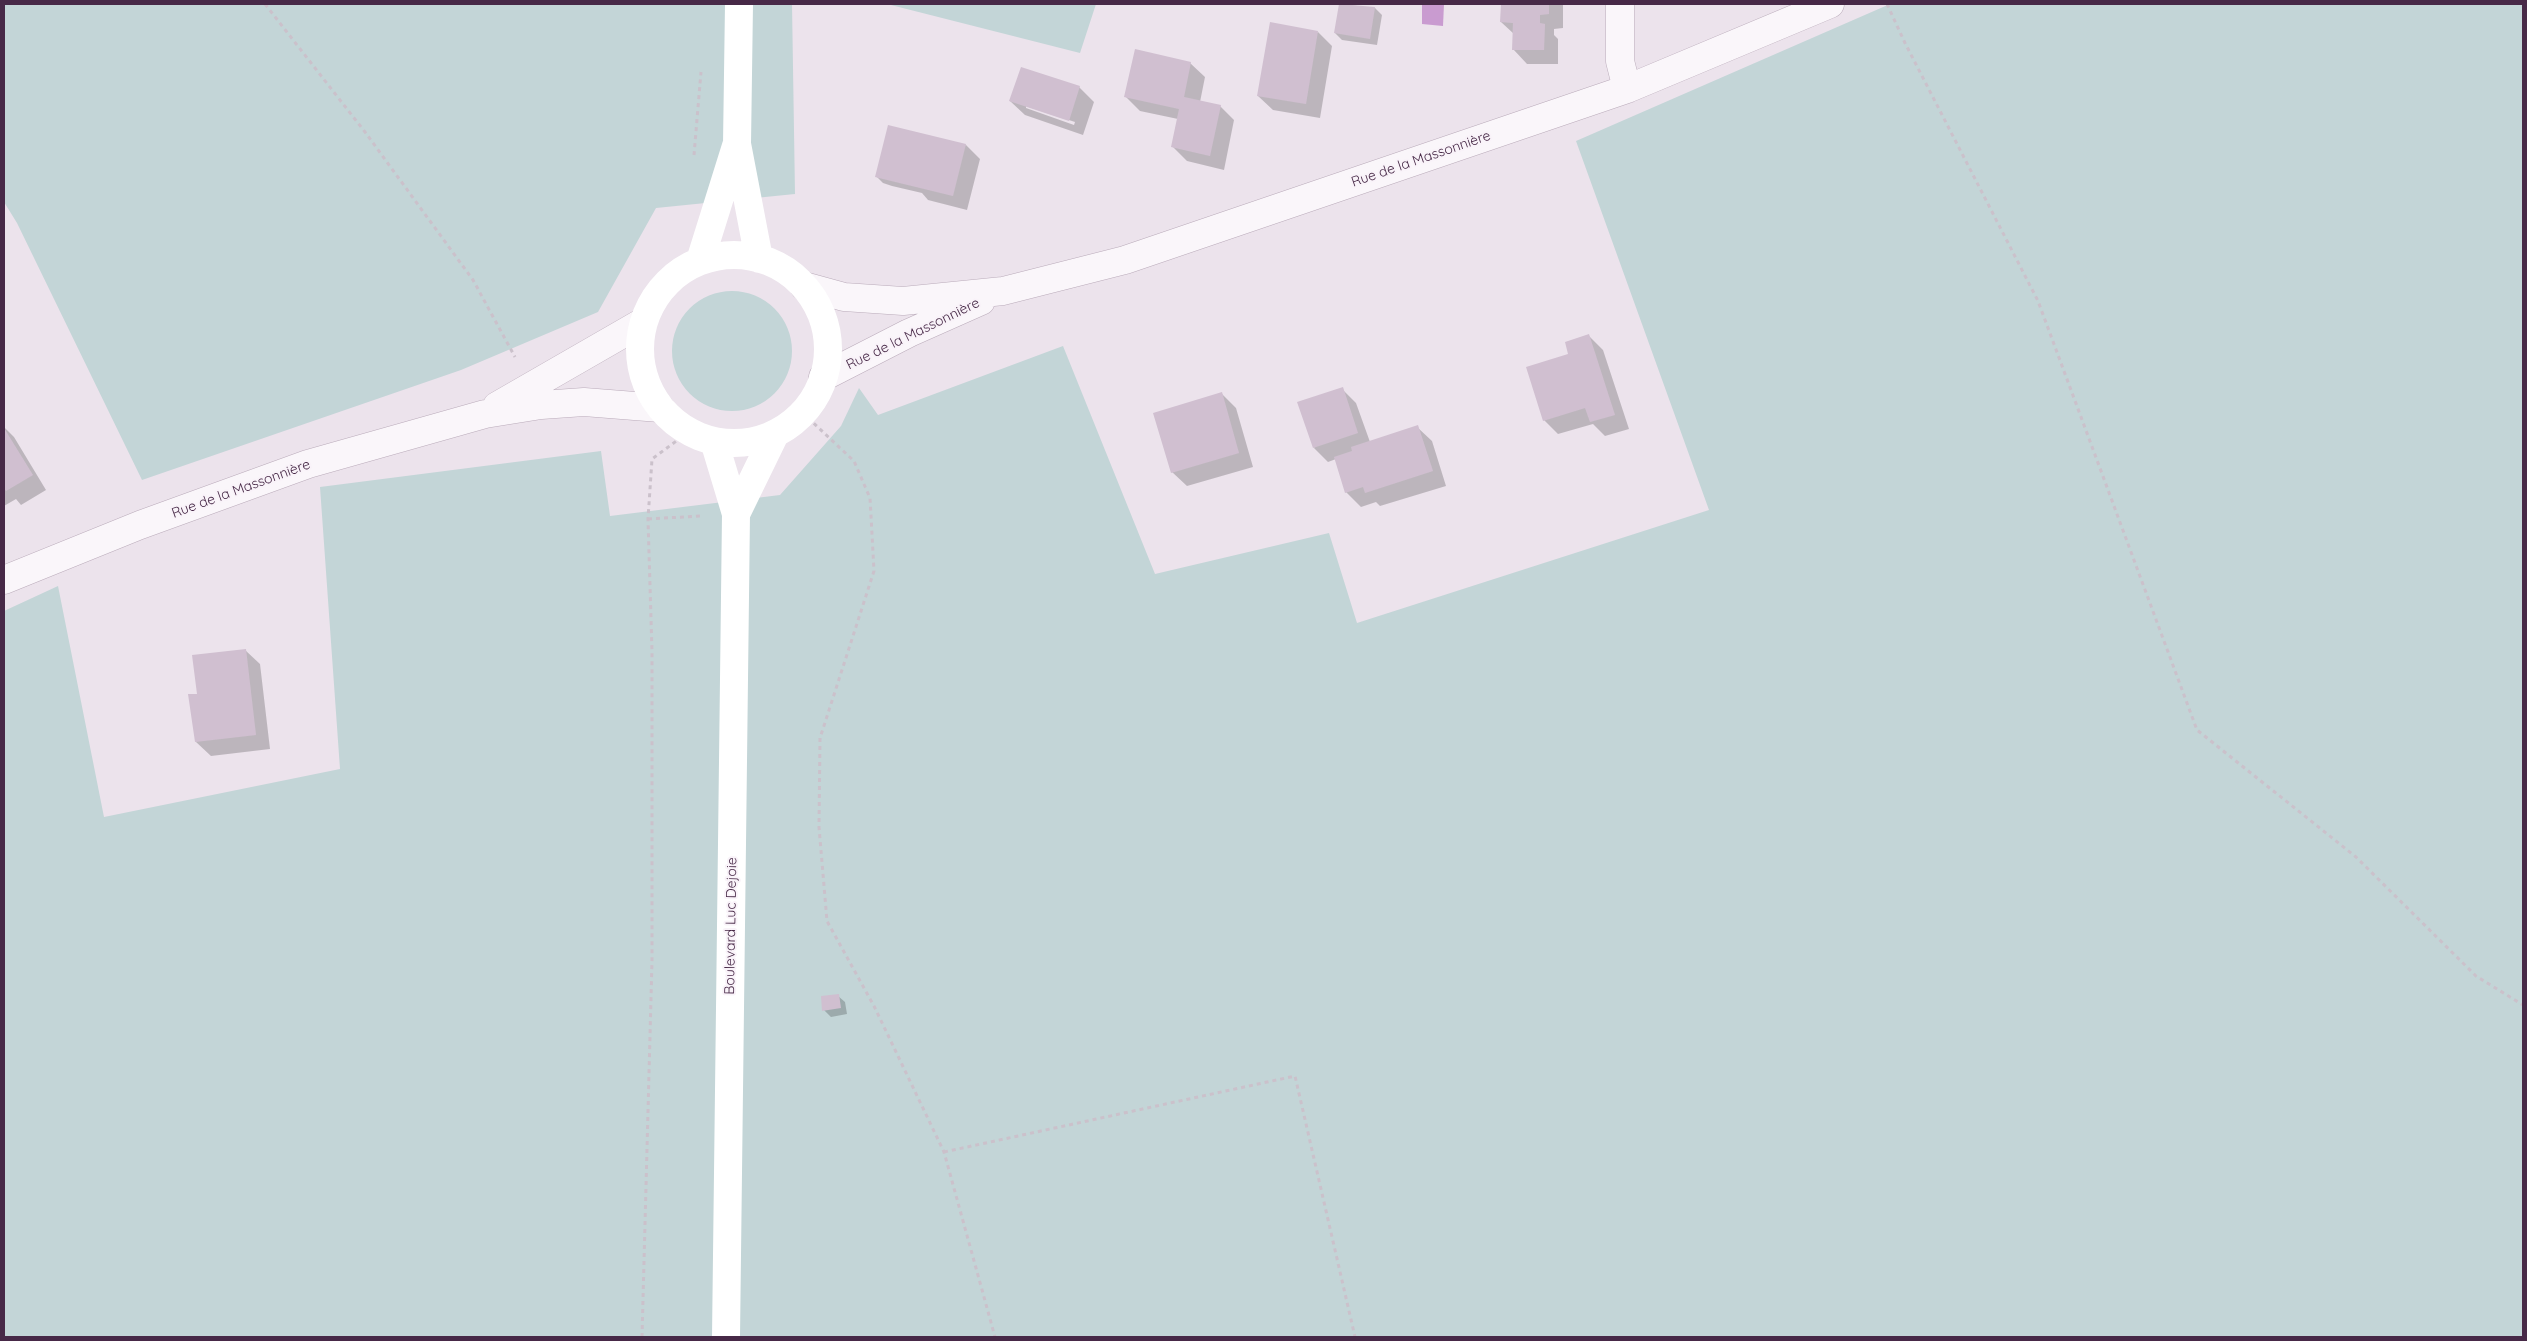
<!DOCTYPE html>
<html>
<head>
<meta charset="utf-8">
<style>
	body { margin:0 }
	#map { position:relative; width:2527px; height:1341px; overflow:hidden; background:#ece3ec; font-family:Quicksand,sans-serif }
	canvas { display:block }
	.frame { position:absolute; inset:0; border:5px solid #472947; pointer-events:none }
</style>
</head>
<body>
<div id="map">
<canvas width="2527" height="1341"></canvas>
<div class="frame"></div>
</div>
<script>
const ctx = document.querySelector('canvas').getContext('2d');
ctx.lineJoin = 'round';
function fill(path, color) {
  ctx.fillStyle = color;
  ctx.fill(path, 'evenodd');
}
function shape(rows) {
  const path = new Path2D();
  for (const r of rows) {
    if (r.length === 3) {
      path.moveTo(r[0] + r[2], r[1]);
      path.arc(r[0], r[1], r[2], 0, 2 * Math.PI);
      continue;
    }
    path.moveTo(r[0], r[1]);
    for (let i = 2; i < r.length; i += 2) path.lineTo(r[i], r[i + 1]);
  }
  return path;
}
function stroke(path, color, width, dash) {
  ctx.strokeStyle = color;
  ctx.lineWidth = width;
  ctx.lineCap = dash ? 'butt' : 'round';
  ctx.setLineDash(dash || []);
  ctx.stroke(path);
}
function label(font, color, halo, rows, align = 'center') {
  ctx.font = font + ' Quicksand,sans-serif';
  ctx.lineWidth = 4;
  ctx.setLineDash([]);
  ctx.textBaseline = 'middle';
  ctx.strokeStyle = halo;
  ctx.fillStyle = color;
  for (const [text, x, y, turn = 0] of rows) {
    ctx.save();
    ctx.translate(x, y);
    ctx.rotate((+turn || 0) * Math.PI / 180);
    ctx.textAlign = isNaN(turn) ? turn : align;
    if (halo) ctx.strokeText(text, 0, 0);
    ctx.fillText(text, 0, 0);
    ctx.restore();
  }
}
fill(shape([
	[4,4,792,4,795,194,656,208,598,312,461,370,142,480,17,223,4,202],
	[887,4,1096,4,1080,53],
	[1890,4,2523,4,2523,1337,4,1337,4,611,58,586,104,817,340,769,320,487,601,451,610,516,780,495,841,426,859,388,878,415,1063,346,1155,574,1329,533,1357,623,1709,510,1576,141],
	[732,351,60]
]), '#c3d5d7');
fill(shape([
	[1422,4,1444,4,1443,26,1422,24]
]), '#c99bd0');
fill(shape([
	[1340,4,1375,8,1382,15,1377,45,1342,40,1335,33],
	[1502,4,1563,4,1563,28,1554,29,1554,35,1558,39,1558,64,1527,64,1513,49,1514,34,1501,22],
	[1318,32,1332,46,1320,118,1273,110,1258,96],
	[1190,63,1205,77,1200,102,1220,106,1234,120,1224,170,1187,161,1173,147,1178,119,1140,111,1126,97],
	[1079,87,1094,102,1083,135,1025,115,1010,101],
	[1026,106,1075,122,1074,125,1026,108],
	[966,145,980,159,967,210,928,200,922,193,892,186,883,183,876,176],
	[1589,336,1603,350,1629,429,1605,436,1593,424,1558,434,1544,420,1570,355],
	[1342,389,1356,403,1370,442,1417,427,1432,441,1446,486,1380,506,1376,502,1361,507,1346,492,1336,459,1328,462,1314,448],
	[1221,393,1236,408,1253,467,1187,486,1172,472],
	[4,427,14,437,46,490,21,505,16,499,4,506],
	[245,650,260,664,270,749,211,756,196,742,199,695],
	[838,996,845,1002,847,1014,831,1017,824,1010]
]), '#0003');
fill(shape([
	[1339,4,1375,7,1370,39,1334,33],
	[1501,4,1549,4,1549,14,1540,15,1540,23,1545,24,1544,50,1512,50,1513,23,1500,22],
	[1270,22,1318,31,1306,104,1257,96],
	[1135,49,1191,62,1184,97,1221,105,1210,156,1171,147,1179,109,1124,97],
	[1021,67,1080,86,1069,121,1009,101],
	[888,125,966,144,953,196,875,177],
	[1589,334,1615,415,1590,422,1585,408,1543,421,1526,367,1568,354,1565,342],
	[1343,387,1358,433,1313,448,1297,402],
	[1222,392,1239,453,1171,473,1153,413],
	[1418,425,1433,471,1365,493,1363,487,1345,493,1334,457,1352,451,1351,447],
	[4,428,33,475,6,491,4,488],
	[246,649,256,735,195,742,188,694,197,694,192,655],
	[839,994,841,1008,822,1011,821,996]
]), '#d0bfd0');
const minor = shape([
	[1620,4,1620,61,1627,89],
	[804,286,844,297,903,301,1003,291,1125,260,1627,89,1830,4],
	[823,377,909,333,981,301],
	[497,406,643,322],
	[4,580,140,525,308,464,485,414,541,405,584,402,660,408]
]);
stroke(minor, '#baabba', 29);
stroke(shape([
	[265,4,365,132,473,280,515,357],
	[1887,4,1905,43,2038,301,2197,730,2356,857,2476,976,2523,1005],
	[694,155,701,72],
	[808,418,854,461,870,498,874,571,820,738,819,827,827,921,874,1006,944,1152,995,1337],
	[648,519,700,516],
	[944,1152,1295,1076,1355,1337],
	[642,1337,652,961,652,652,648,519,652,459,679,439]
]), '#cbc1cb', 3, [4, 4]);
stroke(minor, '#faf6fa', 28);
stroke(shape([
	[739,4,737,144,759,259],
	[734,349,94],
	[700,261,736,146],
	[714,441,736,514,726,1337],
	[736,514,775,434]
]), '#fff', 28);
label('14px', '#472947', '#f9f3f9', [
	["Rue de la Massonnière",1421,159,-19],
	["Rue de la Massonnière",913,334,-26],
	["Rue de la Massonnière",241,489,-20],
	["Boulevard Luc Dejoie",731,926,-89]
]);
</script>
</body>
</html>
